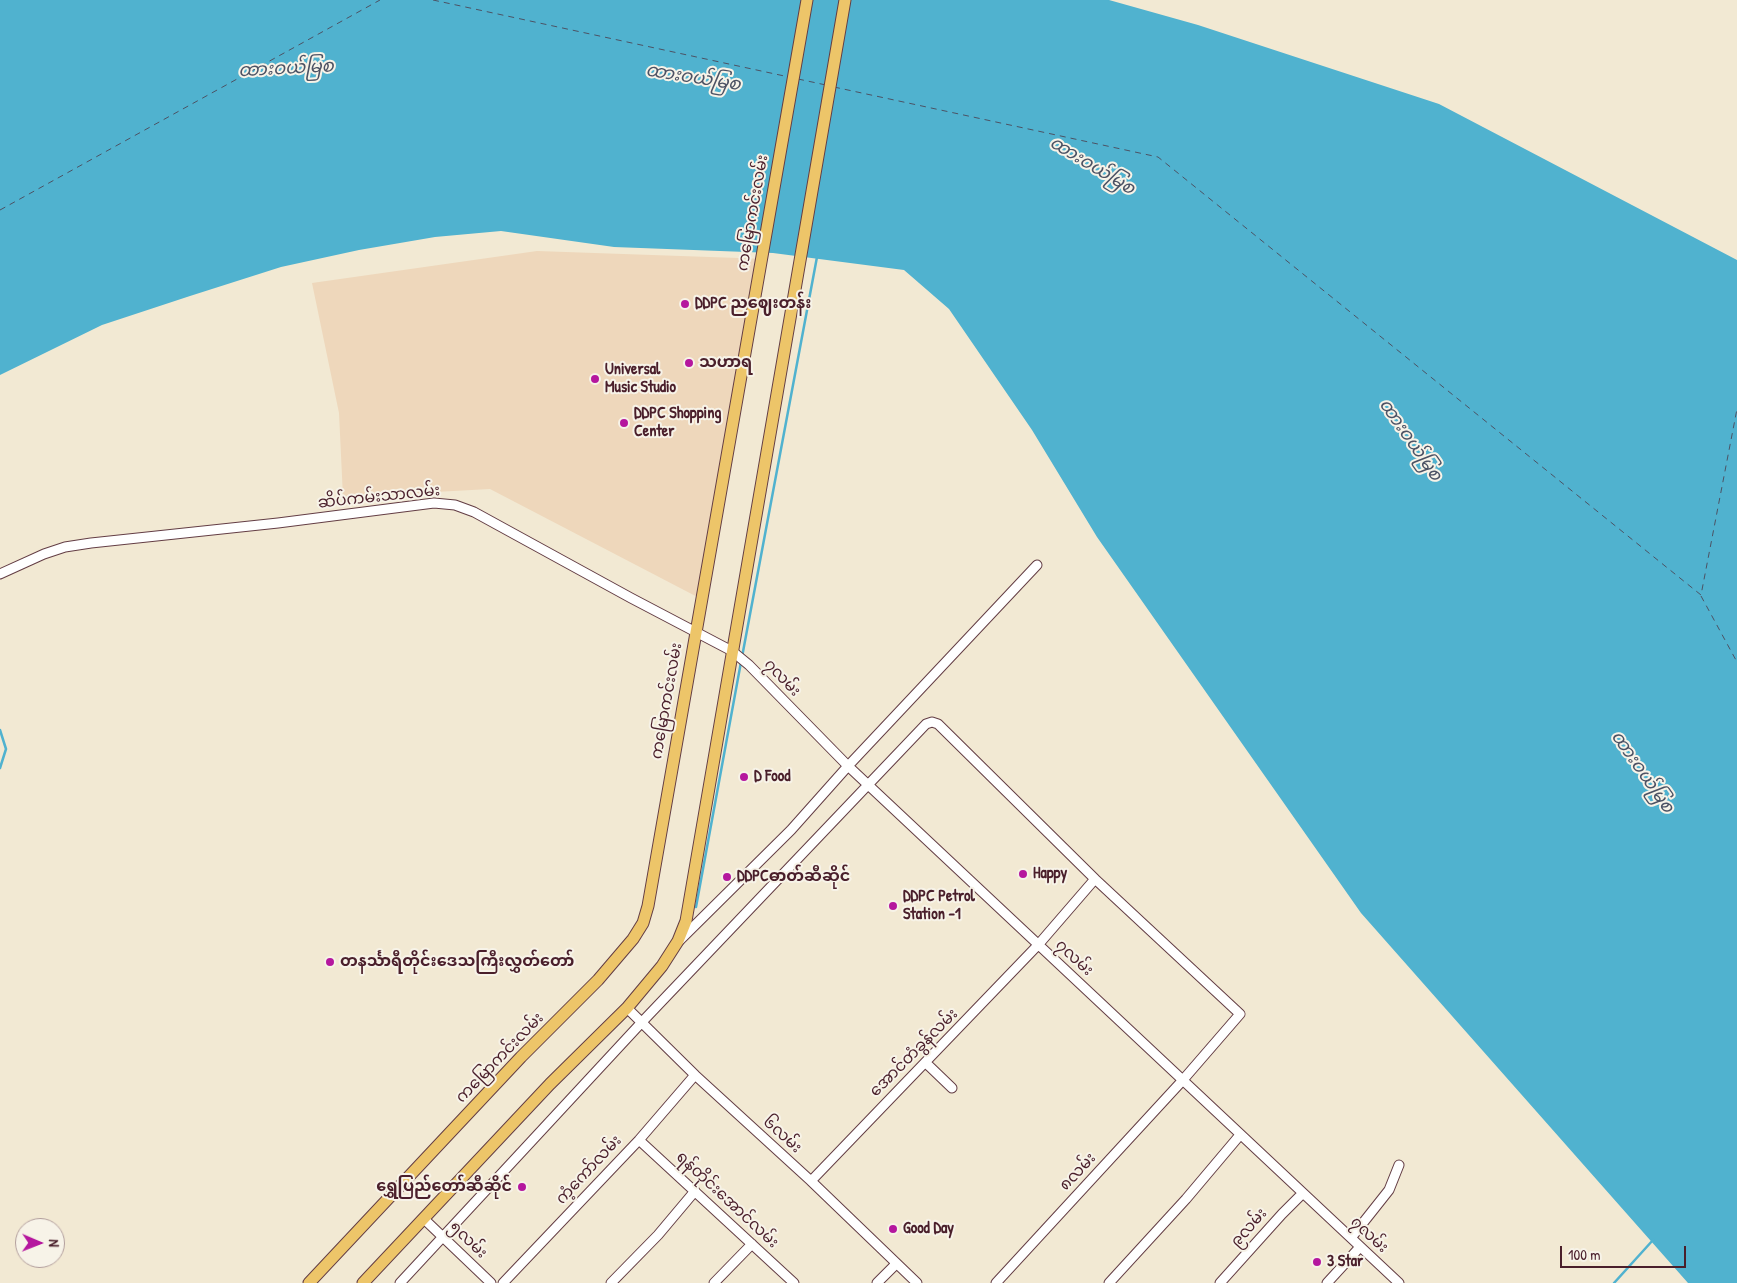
<!DOCTYPE html>
<html>
<head>
<meta charset="utf-8">
<style>
	body { margin:0 }
	#map { position:relative; width:1737px; height:1283px; overflow:hidden; background:#f2e9d3; font-family:"Patrick Hand",sans-serif }
	canvas { display:block }
	.north { position:absolute; left:15px; top:1218px; width:50px; height:50px; box-sizing:border-box; background:#f7f3e8; border:1px solid #b29e9c; border-radius:50%; rotate:91deg; font-size:14px; font-weight:700; line-height:20px; text-align:center; color:#4a1f2b }
	.north::after { content:''; display:block; margin:auto; width:18px; height:22px; background:#b5179e; clip-path:polygon(50% 0,100% 100%,50% 72%,0 100%) }
	.scale { position:absolute; left:1560px; top:1246px; width:126px; height:22px; box-sizing:border-box; border:2px solid #4a1f2b; border-top:0; padding-left:6px; font-size:15px; line-height:18px; white-space:nowrap; color:#4a1f2b; -webkit-text-stroke:4px #f7f3e8; paint-order:stroke }
</style>
</head>
<body>
<div id="map">
<canvas width="1737" height="1283"></canvas>
<div class="north">N</div>
<div class="scale">100 m</div>
</div>
<script>
const ctx = document.querySelector('canvas').getContext('2d');
ctx.lineJoin = 'round';
function fill(path, color) {
  ctx.fillStyle = color;
  ctx.fill(path, 'evenodd');
}
function shape(rows) {
  const path = new Path2D();
  for (const r of rows) {
    path.moveTo(r[0], r[1]);
    for (let i = 2; i < r.length; i += 2) path.lineTo(r[i], r[i + 1]);
  }
  return path;
}
function stroke(path, color, width, dash) {
  ctx.strokeStyle = color;
  ctx.lineWidth = width;
  ctx.lineCap = dash ? 'butt' : 'round';
  ctx.setLineDash(dash || []);
  ctx.stroke(path);
}
function label(font, color, halo, rows, align = 'center') {
  ctx.font = font + ' "Patrick Hand","Noto Sans Myanmar",sans-serif';
  ctx.lineWidth = 4;
  ctx.setLineDash([]);
  ctx.textBaseline = 'middle';
  ctx.strokeStyle = halo;
  ctx.fillStyle = color;
  for (const [text, x, y, turn = 0] of rows) {
    ctx.save();
    ctx.translate(x, y);
    ctx.rotate((+turn || 0) * Math.PI / 180);
    ctx.textAlign = isNaN(turn) ? turn : align;
    if (halo) ctx.strokeText(text, 0, 0);
    ctx.fillText(text, 0, 0);
    ctx.restore();
  }
}
fill(shape([
	[537,251,767,259,707,602,490,489,343,497,339,413,312,283]
]), '#eed7bb');
fill(shape([
	[0,0,1109,0,1198,25,1439,104,1737,260,1737,1283,1688,1283,1361,913,1097,537,1032,430,949,309,904,270,773,253,614,247,501,231,435,237,359,250,281,267,190,296,102,325,0,375]
]), '#50b2cf');
stroke(shape([
	[742,657,817,257],
	[0,730,6,749,0,768],
	[696,907,741,662],
	[1614,1283,1653,1240]
]), '#50b2cf', 2.5);
stroke(shape([
	[433,0,789,77],
	[798,79,826,85],
	[834,87,1158,157,1701,595,1737,409],
	[0,210,380,0],
	[1701,596,1737,662]
]), '#4c5264', 1, [6, 5]);
const minor = shape([
	[0,574,44,554,65,547,91,543,278,523,434,503,455,505,474,512,631,598,732,651,749,665,848,766,1399,1283],
	[680,940,791,830,848,766,1037,565],
	[627,1008,695,1075,811,1181,917,1283],
	[926,1063,952,1088],
	[639,1140,794,1283],
	[424,1219,491,1283],
	[1351,1238,1389,1190,1399,1165],
	[400,1283,642,1022,926,724,932,722,938,724,1095,879,1038,945,811,1181],
	[503,1283,639,1140,695,1075],
	[611,1283,658,1235,695,1191],
	[714,1283,752,1244],
	[877,1283,896,1264],
	[996,1283,1182,1081,1240,1014,1095,879],
	[1109,1283,1186,1199,1240,1135],
	[1220,1283,1282,1214,1302,1194],
	[1327,1283,1360,1247]
]);
const major = shape([
	[309,1283,521,1057,598,980,633,939,643,923,648,906,807,0],
	[363,1283,550,1084,627,1008,662,966,678,941,686,921,845,0]
]);
stroke(minor, '#633d44', 11);
stroke(major, '#633d44', 13);
stroke(minor, '#fff', 9);
stroke(major, '#edc569', 11);
for (const [x, y, r, color] of [
	[685,304,5,"#b5179e"],
	[689,363,5,"#b5179e"],
	[595,379,5,"#b5179e"],
	[624,423,5,"#b5179e"],
	[744,777,5,"#b5179e"],
	[1023,874,5,"#b5179e"],
	[727,877,5,"#b5179e"],
	[893,906,5,"#b5179e"],
	[330,962,5,"#b5179e"],
	[522,1187,5,"#b5179e"],
	[893,1229,5,"#b5179e"],
	[1317,1262,5,"#b5179e"]
]) {
  const dot = new Path2D();
  dot.arc(x, y, r, 0, 2 * Math.PI);
  ctx.fillStyle = color;
  ctx.fill(dot);
  stroke(dot, '#f7f3e8', 2);
}
label('16px', '#4a1f2b', '#f7f3e8', [
	["ကမြောကင်းလမ်း",753,213,-80],
	["ဆိပ်ကမ်းသာလမ်း",379,497,-6],
	["၇လမ်း",782,678,46],
	["ကမြောကင်းလမ်း",667,701,-80],
	["၇လမ်း",1074,958,43],
	["အောင်တံခွန်လမ်း",914,1053,-45],
	["ကမြောကင်းလမ်း",500,1058,-46],
	["၆လမ်း",782,1135,42],
	["ကံ့ကော်လမ်း",589,1170,-47],
	["၈လမ်း",1078,1172,-47],
	["ရန်တိုင်းအောင်လမ်း",727,1200,43],
	["၉လမ်း",1249,1228,-49],
	["၇လမ်း",1369,1235,43],
	["၅လမ်း",468,1240,44]
]);
label('bold 16px', '#4a1f2b', '#f7f3e8', [
	["DDPC ညဈေးတန်း",695,304],
	["သဟာရ",699,363],
	["Universal",605,370],
	["Music Studio",605,388],
	["DDPC Shopping",634,414],
	["Center",634,432],
	["D Food",754,777],
	["Happy",1033,874],
	["DDPCဓာတ်ဆီဆိုင်",737,877],
	["DDPC Petrol",903,897],
	["Station -1",903,915],
	["တနင်္သာရီတိုင်းဒေသကြီးလွှတ်တော်",340,962],
	["ရွှေပြည်တော်ဆီဆိုင်",512,1187,"right"],
	["Good Day",903,1229],
	["3 Star",1327,1262]
], 'left');
label('italic 18px', '#4c5264', '#f7f3e8', [
	["ထားဝယ်မြစ",286,69,-3],
	["ထားဝယ်မြစ",693,78,9],
	["ထားဝယ်မြစ",1092,166,31],
	["ထားဝယ်မြစ",1410,440,55],
	["ထားဝယ်မြစ",1642,772,55]
]);
</script>
</body>
</html>
